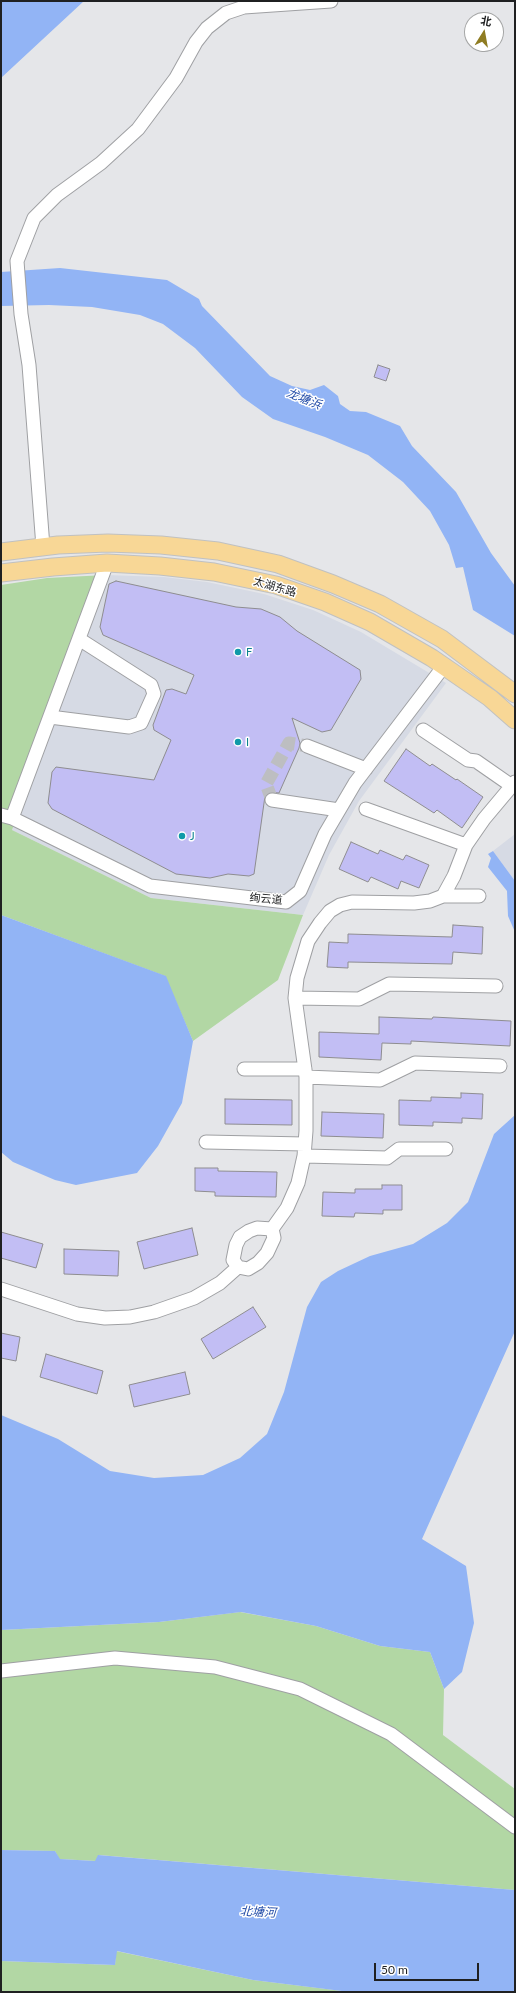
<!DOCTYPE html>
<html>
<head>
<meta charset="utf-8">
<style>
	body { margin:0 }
	#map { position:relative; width:516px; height:1993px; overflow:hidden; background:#e5e6e9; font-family:Lato,"Noto Sans SC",sans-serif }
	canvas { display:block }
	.frame { position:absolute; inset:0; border:2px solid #1f2021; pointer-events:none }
	.north { position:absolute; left:464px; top:12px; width:40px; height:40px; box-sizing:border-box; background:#fff; border:1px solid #a5a6a6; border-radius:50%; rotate:11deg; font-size:11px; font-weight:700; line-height:16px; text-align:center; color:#1f2021 }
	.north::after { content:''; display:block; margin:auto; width:14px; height:18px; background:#8f7c22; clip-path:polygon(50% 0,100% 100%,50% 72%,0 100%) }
	.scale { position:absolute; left:374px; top:1963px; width:105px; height:18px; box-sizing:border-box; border:2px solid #1f2021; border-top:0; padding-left:5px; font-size:12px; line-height:14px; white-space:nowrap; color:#1f2021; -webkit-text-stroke:3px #fff; paint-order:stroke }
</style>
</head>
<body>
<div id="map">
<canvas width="516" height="1993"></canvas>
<div class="frame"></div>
<div class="north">北</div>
<div class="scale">50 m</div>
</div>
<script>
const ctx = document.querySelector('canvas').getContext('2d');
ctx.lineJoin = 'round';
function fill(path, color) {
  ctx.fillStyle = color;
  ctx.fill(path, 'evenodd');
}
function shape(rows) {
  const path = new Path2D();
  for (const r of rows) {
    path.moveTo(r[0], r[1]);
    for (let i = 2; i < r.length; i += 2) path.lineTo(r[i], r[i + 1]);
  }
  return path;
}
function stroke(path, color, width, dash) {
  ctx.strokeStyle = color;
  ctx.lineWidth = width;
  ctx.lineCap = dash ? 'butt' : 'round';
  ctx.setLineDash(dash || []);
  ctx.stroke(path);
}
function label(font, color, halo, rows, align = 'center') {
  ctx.font = font + ' Lato,"Noto Sans SC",sans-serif';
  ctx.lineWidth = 3;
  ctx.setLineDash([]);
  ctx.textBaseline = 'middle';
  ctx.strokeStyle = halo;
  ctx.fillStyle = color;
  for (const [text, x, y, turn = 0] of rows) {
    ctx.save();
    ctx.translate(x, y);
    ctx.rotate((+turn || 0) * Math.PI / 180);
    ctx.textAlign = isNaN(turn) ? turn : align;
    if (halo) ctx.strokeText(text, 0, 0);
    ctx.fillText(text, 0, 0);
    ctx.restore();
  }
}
fill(shape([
	[106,575,164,577,207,582,264,594,313,610,361,632,446,683,359,801,329,855,303,915,151,898,12,830],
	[515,834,515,881,493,851]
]), '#d6dae4');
fill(shape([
	[106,575,12,830,151,898,303,915,278,980,193,1041,165,976,1,915,1,585,47,578],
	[240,1612,316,1626,380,1646,430,1652,444,1689,443,1735,515,1789,515,1890,99,1855,96,1861,59,1859,55,1851,1,1850,1,1630,159,1622],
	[116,1951,253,1980,351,1992,1,1992,1,1961,115,1965]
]), '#b2d7a4');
fill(shape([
	[1,1,84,1,1,78],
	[60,268,167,280,199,299,202,306,270,376,292,386,310,390,324,385,338,396,340,404,350,411,366,412,400,426,412,446,456,492,491,553,515,586,515,636,473,610,463,567,456,568,449,545,430,511,403,482,368,455,325,437,273,419,242,397,195,348,163,324,140,315,92,307,49,305,1,306,1,272],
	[493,851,515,881,515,932,508,916,507,891,488,867,491,858,488,854],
	[1,915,166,976,193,1041,182,1103,158,1146,137,1173,76,1185,55,1180,13,1162,1,1152],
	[515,1115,515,1331,422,1539,466,1566,474,1623,462,1672,444,1689,430,1652,380,1646,316,1626,241,1612,159,1622,1,1630,1,1415,58,1439,110,1471,154,1478,203,1475,240,1458,267,1434,284,1392,307,1307,321,1282,338,1271,370,1256,413,1244,447,1223,468,1202,494,1134],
	[1,1850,55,1851,60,1859,95,1861,98,1855,515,1890,515,1992,350,1992,253,1980,117,1951,115,1965,1,1961]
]), '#92b4f5');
const building = shape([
	[378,365,390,369,386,381,374,377,378,365],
	[116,581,236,607,261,609,280,617,297,631,360,670,361,679,331,730,322,732,292,718,300,743,299,748,279,793,269,792,265,796,254,874,249,876,228,874,210,878,176,874,52,809,48,803,52,772,56,767,154,780,171,740,154,730,153,725,166,690,172,689,186,694,194,675,103,635,100,627,109,584,116,581],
	[406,749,430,766,432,764,456,780,457,779,483,797,462,828,437,810,434,813,384,781,406,749],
	[351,842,378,854,380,850,403,860,406,855,429,865,419,888,401,881,398,889,371,877,368,882,339,869,351,842],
	[453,925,483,927,482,954,453,952,452,964,348,962,348,968,327,967,329,942,348,943,348,934,452,937,453,925],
	[379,1017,432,1019,433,1017,511,1021,510,1046,411,1041,411,1044,382,1043,381,1060,319,1057,319,1032,379,1034,379,1017],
	[461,1093,483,1094,482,1119,462,1118,462,1123,433,1122,433,1126,399,1125,399,1100,431,1101,431,1097,461,1098,461,1093],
	[225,1099,292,1100,292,1125,225,1124,225,1099],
	[322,1112,384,1114,383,1138,321,1136,322,1112],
	[195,1168,218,1168,218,1171,277,1172,276,1197,215,1196,215,1192,195,1191,195,1168],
	[382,1185,402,1185,402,1210,383,1210,383,1214,355,1213,354,1217,322,1216,323,1192,355,1193,355,1189,382,1189,382,1185],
	[192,1228,198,1255,144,1269,137,1242,192,1228],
	[1,1232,43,1244,36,1268,1,1258,1,1232],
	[64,1249,119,1251,118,1276,64,1274,64,1249],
	[253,1307,266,1327,213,1359,201,1339,253,1307],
	[1,1333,20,1337,16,1361,1,1358,1,1333],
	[46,1354,103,1371,97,1394,40,1377,46,1354],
	[185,1372,190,1394,134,1407,129,1385,185,1372]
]);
fill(building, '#c2bef4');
stroke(building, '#8e8d90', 1);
stroke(shape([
	[272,800,266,784,289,743,307,746]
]), '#bdbec1', 13, [13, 6]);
const minor = shape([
	[43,547,29,365,21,314,17,261,34,218,57,195,101,163,138,129,176,78,196,42,207,28,226,13,244,7,331,1],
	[50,717,129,727,141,723,154,694,151,685,79,639],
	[423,730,468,760,476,761,512,786],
	[307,746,366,769],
	[272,800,339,810],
	[366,809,466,845],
	[1,815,12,818,150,886,286,902,300,891,325,834,355,783,444,666],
	[12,818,107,563],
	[443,896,479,896],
	[295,998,359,999,389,984,496,986],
	[244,1069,305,1069],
	[306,1077,380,1080,415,1063,500,1066],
	[206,1142,305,1144],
	[304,1156,387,1158,399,1149,446,1149],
	[272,1229,257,1228,249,1231,240,1237,236,1245,233,1260,238,1267,248,1269,258,1263,267,1253,274,1238,272,1229,287,1208,298,1183,304,1156,306,1131,306,1077,295,998,297,978,308,941,320,923,330,911,340,905,352,902,414,903,430,901,443,896,454,876,466,845,484,819,515,782],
	[1,1289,77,1314,105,1318,130,1317,154,1312,194,1298,220,1283,238,1267],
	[1,1671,115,1658,215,1667,300,1689,391,1734,515,1827]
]);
const major = shape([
	[1,552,58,545,108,543,161,545,218,551,278,564,333,584,380,604,442,639,515,694],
	[1,573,53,567,107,563,160,566,214,572,276,585,325,602,370,622,432,658,490,698,515,720]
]);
stroke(minor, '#9fa0a3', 15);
stroke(major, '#c0c1c1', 19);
stroke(minor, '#fff', 13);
stroke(major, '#f8d796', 17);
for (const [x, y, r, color] of [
	[238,652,4,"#0f9aa8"],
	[238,742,4,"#0f9aa8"],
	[182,836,4,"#0f9aa8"]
]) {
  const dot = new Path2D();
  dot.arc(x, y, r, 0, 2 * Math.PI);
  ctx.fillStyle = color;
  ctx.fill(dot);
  stroke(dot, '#fff', 1.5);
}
label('11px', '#1f2021', '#fff', [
	["太湖东路",275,587,16],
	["绚云道",266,899,5]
]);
label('11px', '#0d838f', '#fff', [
	["F",246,652],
	["I",246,742],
	["J",190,836]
], 'left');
label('italic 12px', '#204aa7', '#fff', [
	["龙塘浜",304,399,22],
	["北塘河",258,1912,3]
]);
</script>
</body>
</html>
